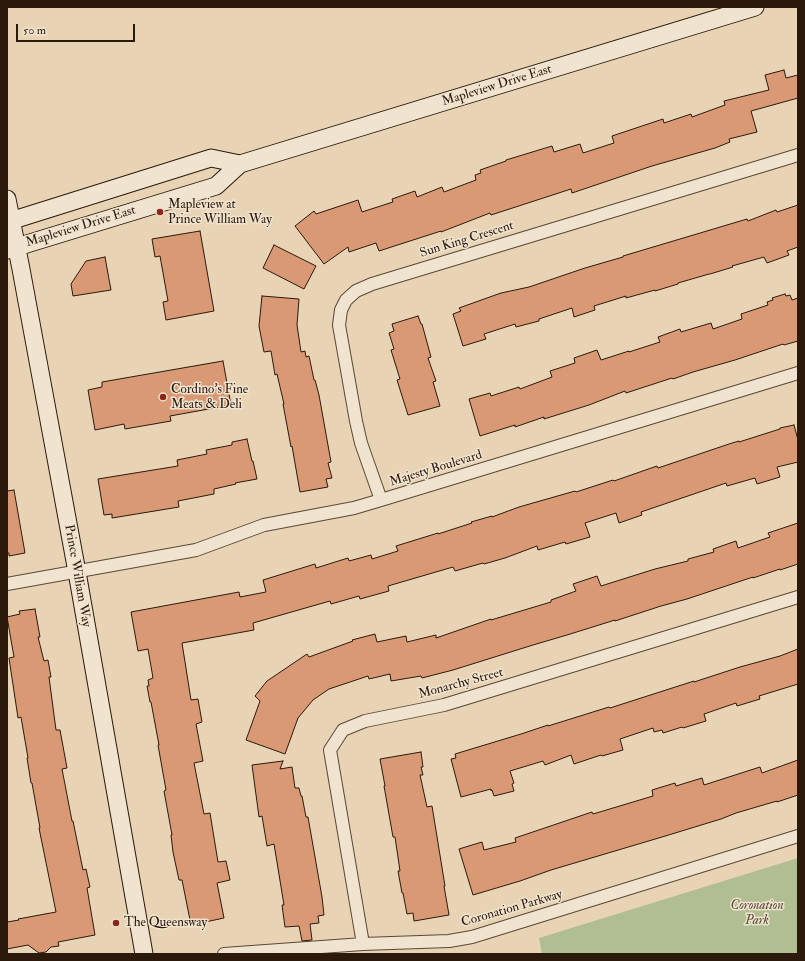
<!DOCTYPE html>
<html>
<head>
<meta charset="utf-8">
<style>
	body { margin:0 }
	#map { position:relative; width:805px; height:961px; overflow:hidden; background:#e8d4b5; font-family:"IM FELL Double Pica",serif }
	canvas { display:block }
	.frame { position:absolute; inset:0; border:8px solid #2b190c; pointer-events:none }
	.scale { position:absolute; left:16px; top:24px; width:119px; height:18px; box-sizing:border-box; border:2px solid #2b190c; border-top:0; padding-left:5px; font-size:12px; line-height:14px; white-space:nowrap; color:#2b190c; -webkit-text-stroke:3px #f0e3cf; paint-order:stroke }
</style>
</head>
<body>
<div id="map">
<canvas width="805" height="961"></canvas>
<div class="frame"></div>
<div class="scale">50 m</div>
</div>
<script>
const ctx = document.querySelector('canvas').getContext('2d');
ctx.lineJoin = 'round';
function fill(path, color) {
  ctx.fillStyle = color;
  ctx.fill(path, 'evenodd');
}
function shape(rows) {
  const path = new Path2D();
  for (const r of rows) {
    path.moveTo(r[0], r[1]);
    for (let i = 2; i < r.length; i += 2) path.lineTo(r[i], r[i + 1]);
  }
  return path;
}
function stroke(path, color, width, dash) {
  ctx.strokeStyle = color;
  ctx.lineWidth = width;
  ctx.lineCap = dash ? 'butt' : 'round';
  ctx.setLineDash(dash || []);
  ctx.stroke(path);
}
function label(font, color, halo, rows, align = 'center') {
  ctx.font = font + ' "IM FELL Double Pica",serif';
  ctx.lineWidth = 3;
  ctx.setLineDash([]);
  ctx.textBaseline = 'middle';
  ctx.strokeStyle = halo;
  ctx.fillStyle = color;
  for (const [text, x, y, turn = 0] of rows) {
    ctx.save();
    ctx.translate(x, y);
    ctx.rotate((+turn || 0) * Math.PI / 180);
    ctx.textAlign = isNaN(turn) ? turn : align;
    if (halo) ctx.strokeText(text, 0, 0);
    ctx.fillText(text, 0, 0);
    ctx.restore();
  }
}
fill(shape([
	[798,858,798,954,542,954,539,938]
]), '#b0be92');
const building = shape([
	[784,70,786,78,798,75,798,98,751,111,757,132,729,139,730,142,715,148,652,166,572,193,571,189,491,215,490,213,441,232,441,231,379,251,376,243,349,252,348,247,324,264,295,226,314,211,316,214,358,200,362,212,393,202,392,199,415,191,417,197,442,187,444,192,476,180,475,175,481,173,480,170,506,161,506,160,552,146,554,152,580,144,583,153,614,143,612,136,663,119,664,123,691,114,692,117,725,105,724,101,769,90,765,75,784,70],
	[798,205,798,247,787,251,789,255,767,263,764,257,732,266,733,267,710,274,709,274,678,283,678,284,655,291,655,290,626,298,626,296,594,306,595,310,574,317,572,308,539,319,539,321,516,327,515,324,484,334,486,339,463,346,453,314,461,311,459,308,501,293,529,287,585,268,623,257,623,256,747,219,748,221,776,210,777,212,798,205],
	[200,231,214,311,166,320,163,302,168,301,160,256,155,257,152,239,200,231],
	[274,245,316,266,304,289,263,268,274,245],
	[105,257,111,290,73,296,71,284,86,261,105,257],
	[785,294,786,296,790,295,792,300,798,298,798,341,784,345,783,344,735,360,693,372,673,379,672,378,626,393,625,391,589,405,544,419,544,417,515,427,515,425,480,436,469,399,490,393,491,396,519,387,520,389,552,377,550,371,575,363,574,358,597,350,601,360,629,351,629,352,660,342,658,337,680,329,681,332,711,323,713,329,742,319,741,314,768,305,767,302,773,300,772,298,785,294],
	[262,296,299,299,297,325,301,352,305,351,306,357,309,356,314,380,315,380,319,395,331,462,328,463,332,478,326,479,328,487,300,492,292,446,291,447,283,404,284,404,277,374,275,375,271,351,264,352,259,326,262,296],
	[418,316,421,324,422,324,431,357,428,358,436,381,433,382,440,406,408,415,397,380,400,379,391,350,394,349,389,333,394,331,392,324,418,316],
	[223,361,231,405,170,416,171,421,125,429,124,424,95,430,88,390,102,387,102,382,223,361],
	[794,425,798,440,798,462,777,467,780,477,757,484,755,478,727,486,726,483,641,512,642,515,619,523,616,513,585,523,590,537,566,544,565,542,538,550,537,546,505,558,484,564,483,563,455,571,453,567,388,586,389,591,360,599,359,596,331,604,330,601,253,623,254,630,182,643,191,700,198,699,202,722,196,724,203,761,194,763,204,814,210,813,218,862,226,861,230,880,217,883,224,918,191,925,182,880,179,880,173,852,171,835,172,835,164,791,166,790,158,745,159,745,151,702,150,702,147,686,149,686,148,680,153,678,148,649,138,651,131,612,239,592,240,597,266,592,263,580,315,564,316,568,348,558,349,561,371,555,372,559,398,551,396,546,438,533,438,534,472,523,471,522,492,516,492,517,519,507,575,491,576,492,613,480,614,481,657,466,658,468,729,444,739,441,739,442,780,429,780,428,794,425],
	[247,439,252,461,253,461,257,479,235,483,236,484,214,489,214,494,178,501,179,507,112,518,112,514,104,515,98,479,178,466,177,460,207,454,206,450,232,445,232,442,247,439],
	[14,490,25,553,9,556,9,553,7,553,7,491,14,490],
	[798,523,798,564,780,570,780,569,753,578,753,577,687,599,661,606,615,621,615,620,567,635,533,645,453,670,422,678,421,676,391,681,390,674,369,679,368,676,329,689,313,700,298,718,285,754,246,740,260,701,255,696,267,681,307,654,309,657,353,641,352,640,375,634,377,642,406,636,407,642,436,635,436,638,491,619,491,620,551,602,551,600,576,591,573,584,597,576,601,586,655,569,688,561,688,559,714,552,713,549,736,541,738,548,770,537,768,533,798,523],
	[35,609,40,637,38,637,44,661,48,660,51,677,49,677,56,730,60,730,67,768,62,769,72,821,73,821,83,870,86,869,90,887,87,888,95,935,58,942,59,946,51,947,46,952,39,953,28,945,7,949,7,922,19,920,18,919,56,912,39,828,40,828,32,783,31,783,27,758,28,758,21,717,18,718,9,658,14,657,7,617,20,614,19,611,35,609],
	[798,649,798,684,759,696,760,699,737,706,736,703,704,714,706,721,683,728,682,727,663,733,662,730,654,732,653,728,620,739,623,750,602,756,601,755,574,764,571,755,545,765,543,761,510,771,514,783,512,784,514,791,494,796,492,790,491,791,491,789,461,797,451,759,456,758,455,754,521,734,548,725,548,726,609,707,610,708,694,681,694,682,740,667,780,656,798,649],
	[421,752,423,767,421,767,423,775,420,775,427,807,432,806,445,886,444,886,449,915,414,921,413,913,407,914,403,893,402,893,398,871,400,871,395,837,393,837,384,786,385,786,380,759,421,752],
	[798,760,798,795,777,802,777,801,736,813,721,819,662,837,551,870,520,881,473,895,459,849,482,842,484,850,516,842,515,838,592,812,593,814,653,796,652,790,675,783,676,786,702,778,704,785,760,767,762,773,798,760],
	[283,761,280,769,292,767,295,788,299,788,301,796,302,796,306,817,308,817,322,897,324,915,318,916,319,923,310,924,312,940,302,941,299,926,285,927,282,905,284,905,274,844,267,846,262,816,259,817,252,765,283,761]
]);
fill(building, '#d99974');
stroke(building, '#2b190c', 1);
const street = shape([
	[381,500,361,443,356,421,339,325,341,310,346,300,356,291,372,284,798,155],
	[7,584,196,550,264,525,354,508,381,500,798,373],
	[363,944,330,750,343,730,365,721,444,705,798,597],
	[224,954,363,944,449,941,472,937,798,836]
]);
const secondary = shape([
	[7,199,21,269,77,572,144,954],
	[7,222,211,158,240,164],
	[7,250,216,186,240,164,755,7]
]);
stroke(street, '#5a4836', 14);
stroke(secondary, '#2b190c', 19);
stroke(street, '#f0e3cf', 12);
stroke(secondary, '#f0e3cf', 17);
for (const [x, y, r, color] of [
	[160,212,4,"#8f2418"],
	[163,397,4,"#8f2418"],
	[116,923,4,"#8f2418"]
]) {
  const dot = new Path2D();
  dot.arc(x, y, r, 0, 2 * Math.PI);
  ctx.fillStyle = color;
  ctx.fill(dot);
  stroke(dot, '#f0e3cf', 1.5);
}
label('13px', '#2b190c', '#f0e3cf', [
	["Mapleview Drive East",497,86,-17],
	["Mapleview Drive East",81,227,-17],
	["Sun King Crescent",467,240,-17],
	["Majesty Boulevard",436,469,-17],
	["Prince William Way",77,576,80],
	["Monarchy Street",461,684,-15],
	["Coronation Parkway",512,909,-16]
]);
label('13px', '#2b190c', '#f0e3cf', [
	["Mapleview at",168,205],
	["Prince William Way",168,220],
	["Cordino's Fine",171,390],
	["Meats & Deli",171,405],
	["The Queensway",124,923]
], 'left');
label('italic 13px', '#534b34', '#f0e3cf', [
	["Coronation",757,906],
	["Park",757,921]
]);
</script>
</body>
</html>
